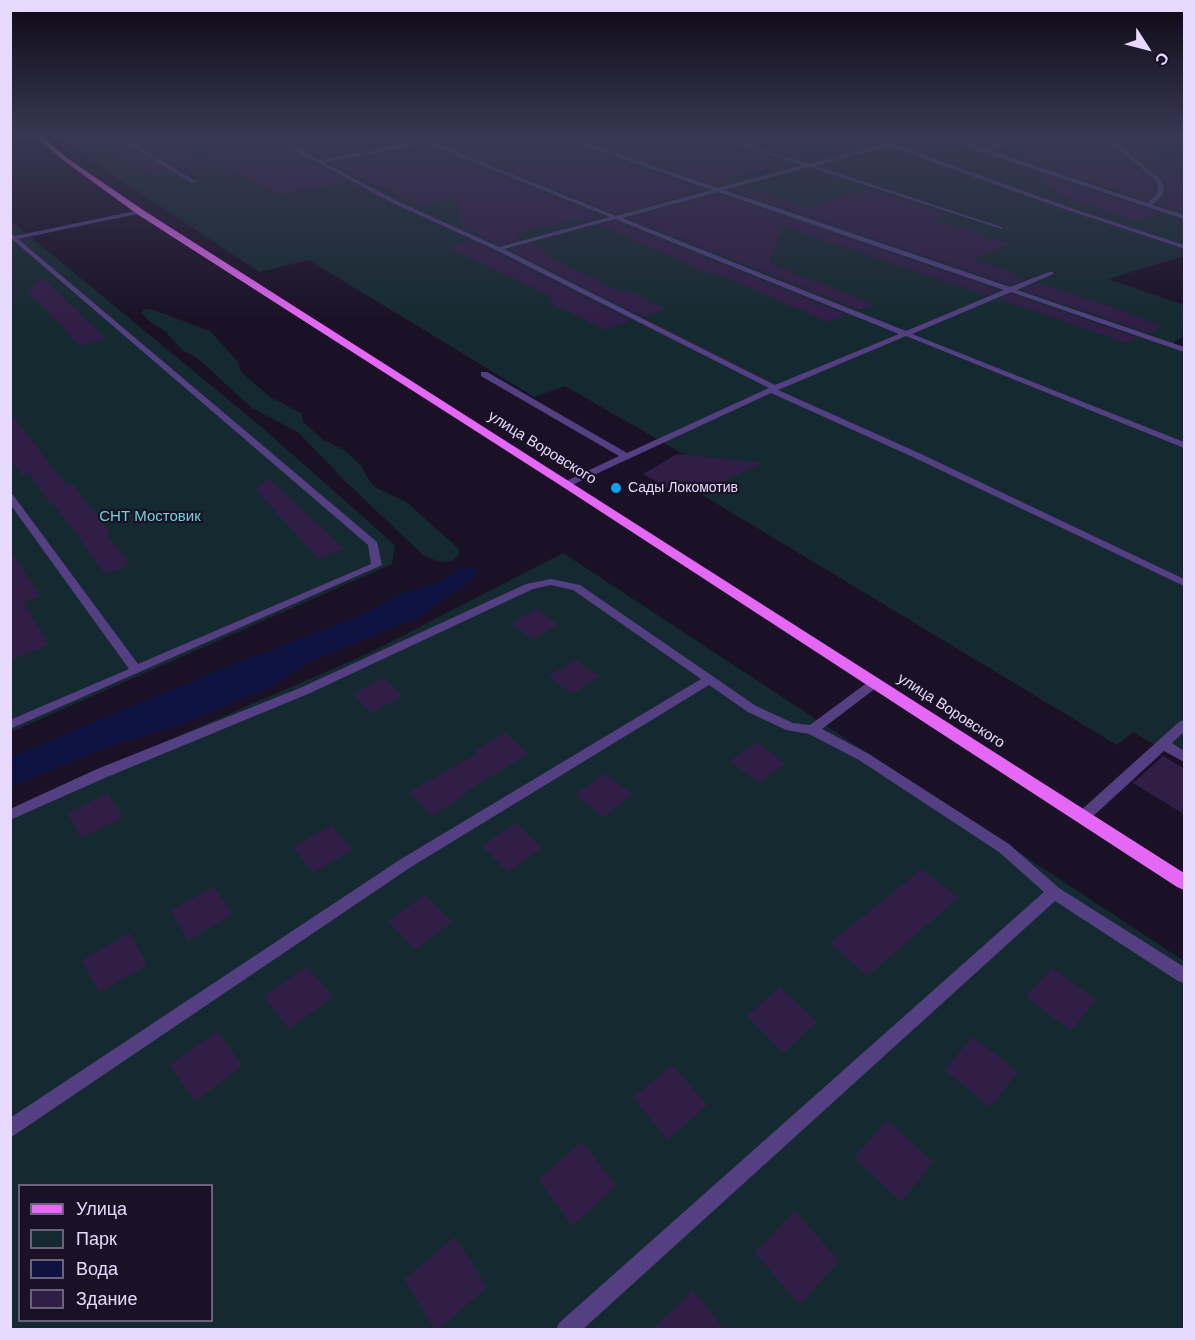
<!DOCTYPE html>
<html>
<head>
<meta charset="utf-8">
<style>
	body { margin:0 }
	#map { position:relative; width:1195px; height:1340px; overflow:hidden; background:#1a1126; font-family:Helvetica,sans-serif }
	canvas { display:block }
	.frame { position:absolute; inset:0; border:12px solid #e6d9fd; pointer-events:none }
	.legend { position:absolute; left:18px; top:1184px; width:195px; height:138px; box-sizing:border-box; background:#1a1126; border:2px solid #6c617c; margin:0; padding:8px 10px; list-style:none; font-size:18px; color:#e6d9fd }
	.legend li { display:flex; align-items:center; gap:12px; height:30px }
	.legend b { width:30px; border:2px solid #6c617c }
	.north { position:absolute; left:1117px; top:18px; width:60px; height:60px; -webkit-text-stroke:4px #1a1126; paint-order:stroke; rotate:126deg; font-size:16px; font-weight:700; line-height:24px; text-align:center; color:#e6d9fd }
	.north::after { content:''; display:block; margin:auto; width:21px; height:27px; background:#e6d9fd; clip-path:polygon(50% 0,100% 100%,50% 72%,0 100%) }
</style>
</head>
<body>
<div id="map">
<canvas width="1195" height="1340"></canvas>
<div class="frame"></div>
<ul class="legend">
<li><b style="height:8px;background:#e567f5"></b>Улица</li>
<li><b style="height:16px;background:#152a30"></b>Парк</li>
<li><b style="height:16px;background:#0e1342"></b>Вода</li>
<li><b style="height:16px;background:#311e46"></b>Здание</li>
</ul>
<div class="north">С</div>
</div>
<script>
const ctx = document.querySelector('canvas').getContext('2d');
ctx.lineJoin = 'round';
function fill(path, color) {
  ctx.fillStyle = color;
  ctx.fill(path, 'evenodd');
}
function shape(rows) {
  const path = new Path2D();
  for (const r of rows) {
    path.moveTo(r[0], r[1]);
    for (let i = 2; i < r.length; i += 2) path.lineTo(r[i], r[i + 1]);
  }
  return path;
}
function stroke(path, color, width, dash) {
  ctx.strokeStyle = color;
  ctx.lineWidth = width;
  ctx.lineCap = dash ? 'butt' : 'round';
  ctx.setLineDash(dash || []);
  ctx.stroke(path);
}
function label(font, color, halo, rows, align = 'center') {
  ctx.font = font + ' Helvetica,sans-serif';
  ctx.lineWidth = 4.5;
  ctx.setLineDash([]);
  ctx.textBaseline = 'middle';
  ctx.strokeStyle = halo;
  ctx.fillStyle = color;
  for (const [text, x, y, turn = 0] of rows) {
    ctx.save();
    ctx.translate(x, y);
    ctx.rotate((+turn || 0) * Math.PI / 180);
    ctx.textAlign = isNaN(turn) ? turn : align;
    if (halo) ctx.strokeText(text, 0, 0);
    ctx.fillText(text, 0, 0);
    ctx.restore();
  }
}
fill(shape([
	[62,135,1180,135,1184,140,1184,256,1108,279,1184,305,1184,336,1173,343,1184,347,1184,762,1133,732,1117,745,694,490,721,476,565,386,534,397,309,260,259,272,73,148],
	[10,220,259,425,395,545,392,564,11,732],
	[151,309,210,331,239,363,240,370,249,379,270,397,301,413,303,422,322,439,344,450,361,465,368,479,376,488,405,501,459,549,458,556,451,561,440,562,423,555,344,480,298,432,252,408,196,357,182,350,165,331,149,321,142,313,143,310],
	[563,553,1184,961,1184,1329,11,1329,10,809,367,654],
	[20,1186,212,1186,212,1320,20,1320]
]), '#152a30');
fill(shape([
	[465,567,475,569,476,576,421,616,307,663,273,686,177,726,103,749,11,787,11,757,248,658,262,654,368,612,397,595,438,583,455,571]
]), '#0e1342');
fill(shape([
	[305,135,406,135,414,140,320,158,285,139],
	[466,135,530,135,532,146,562,140,704,190,616,214,440,143],
	[588,135,625,148,627,135,702,135,781,161,776,162,784,164,721,180,730,183,718,186,576,137],
	[721,135,734,135,804,157,797,158],
	[155,136,168,143,207,165,181,170,131,140],
	[1078,138,1102,138,1153,181,1155,193,1146,200,1031,162,1012,140,1082,141],
	[1115,138,1135,139,1185,179,1185,209,1177,210,1156,204,1165,195,1166,186,1162,178],
	[273,141,347,181,280,195,204,153],
	[120,142,169,172,152,175,104,144],
	[426,145,603,217,589,220,582,218,514,234,522,238,499,245,463,227,456,198,420,206,331,164],
	[1041,174,1162,214,1136,220,1058,195],
	[743,187,806,208,868,189,914,203,912,204,948,215,932,220,1011,244,972,259,1016,273,1012,275,1025,279,1010,285,732,190],
	[718,194,998,290,986,295,783,226,769,263,876,305,860,310,629,218],
	[615,221,846,315,828,322,717,274,712,275,600,225],
	[470,241,495,252,631,321,605,330,547,301,553,298,448,247],
	[533,244,548,251,541,253,621,292,628,290,666,309,644,317,510,250],
	[42,277,106,339,80,346,27,291],
	[1038,283,1130,313,1128,314,1163,326,1149,333,1023,290],
	[1011,294,1138,338,1127,343,999,299],
	[10,413,67,486,73,484,109,532,106,533,130,565,105,574,55,505,52,506,29,473,22,475,10,459],
	[677,454,763,463,703,491,694,486,678,494,643,474],
	[268,478,344,549,318,559,256,490],
	[10,549,40,596,23,602,49,645,10,660],
	[538,609,558,625,532,639,511,623],
	[575,660,599,676,572,694,548,676],
	[384,678,403,696,371,713,353,694],
	[506,733,528,754,463,793,466,795,431,816,409,792,477,754,474,751],
	[757,742,785,764,758,783,730,761],
	[1163,756,1185,769,1185,815,1133,783],
	[605,773,633,795,603,817,575,795],
	[108,793,123,817,81,838,67,813],
	[516,823,542,848,508,872,482,846],
	[332,825,352,850,313,873,293,847],
	[922,869,958,898,867,976,830,943],
	[214,886,232,915,188,941,171,911],
	[425,895,452,922,415,950,388,921],
	[130,933,147,965,99,993,82,960],
	[307,966,333,997,289,1029,264,996],
	[1052,968,1096,1000,1071,1031,1026,997],
	[780,987,817,1022,783,1053,747,1016],
	[218,1031,242,1066,194,1102,170,1065],
	[973,1037,1018,1072,990,1107,944,1070],
	[672,1065,707,1105,668,1140,633,1098],
	[887,1120,933,1162,901,1202,854,1158],
	[582,1142,616,1186,572,1226,538,1179],
	[795,1211,839,1261,799,1305,755,1252],
	[455,1237,487,1287,439,1329,434,1329,404,1279],
	[693,1290,724,1329,653,1329]
]), '#311e46');
fill(shape([
	[30,135,28,136,10,139,10,137,30,135],
	[113,135,119,135,197,182,192,183,113,135],
	[222,135,229,135,237,140,233,141,222,135],
	[266,135,272,135,320,160,421,141,408,135,415,135,427,140,464,135,432,142,616,216,712,190,555,135,563,135,718,188,804,165,704,135,712,135,810,164,883,144,860,135,867,135,1071,208,1184,245,1184,249,1182,248,1067,210,888,146,815,166,1002,227,1002,229,809,167,724,190,1010,287,1049,272,1053,272,1053,274,1017,290,1184,347,1184,351,1181,351,1011,292,912,334,1184,442,1184,448,906,336,778,390,919,453,1184,579,1184,586,913,457,771,393,570,486,564,486,564,482,619,456,481,376,481,372,487,372,627,453,769,388,496,250,393,203,266,135],
	[426,143,610,217,499,247,397,201,324,163,426,143],
	[718,192,1004,290,906,331,622,218,718,192],
	[615,219,899,334,775,385,504,249,615,219],
	[930,135,938,135,983,148,1003,142,1002,135,1006,135,1007,144,988,150,1147,203,1157,194,1158,187,1155,180,1102,135,1107,135,1160,179,1164,187,1163,195,1152,205,1184,215,1184,219,930,135],
	[140,210,142,213,18,239,377,542,382,565,10,729,10,720,129,669,10,504,10,494,13,495,138,664,371,564,368,545,13,240,10,241,10,233,15,236,140,210],
	[551,579,580,585,756,706,793,723,810,725,872,679,880,679,882,682,880,685,822,729,869,754,1009,844,1059,888,1184,967,1184,983,1178,981,1055,901,582,1330,556,1330,559,1323,1044,892,999,852,859,760,809,734,786,730,748,712,709,685,411,867,10,1138,10,1118,401,859,701,679,573,590,551,585,533,589,308,694,107,777,10,820,10,809,97,769,300,688,526,584,551,579],
	[1184,720,1184,732,1172,743,1184,751,1184,762,1164,751,1089,820,1084,821,1079,820,1077,816,1079,812,1179,722,1184,720]
]), '#533f82');
fill(shape([
	[34,135,41,135,67,158,143,210,1184,873,1184,890,1177,887,563,487,137,214,63,160,34,135]
]), '#e567f5');
const sky = ctx.createLinearGradient(0, 0, 0, 323);
sky.addColorStop(0, '#0e0915');
sky.addColorStop(0.42, '#383852');
sky.addColorStop(1, '#38385200');
ctx.fillStyle = sky;
ctx.fillRect(0, 0, 1195, 323);
for (const [x, y, r, color] of [
	[616,488,6,"#12a0f0"]
]) {
  const dot = new Path2D();
  dot.arc(x, y, r, 0, 2 * Math.PI);
  ctx.fillStyle = color;
  ctx.fill(dot);
  stroke(dot, '#1a1126', 2);
}
label('14px', '#e6d9fd', '#1a1126', [
	["Сады Локомотив",628,488]
], 'left');
label('15px', '#e6d9fd', '#1a1126', [
	["улица Воровского",542,448,32],
	["улица Воровского",951,711,33]
]);
label('15px', '#69d8d9', '#1a1126', [
	["СНТ Мостовик",150,517]
]);
</script>
</body>
</html>
